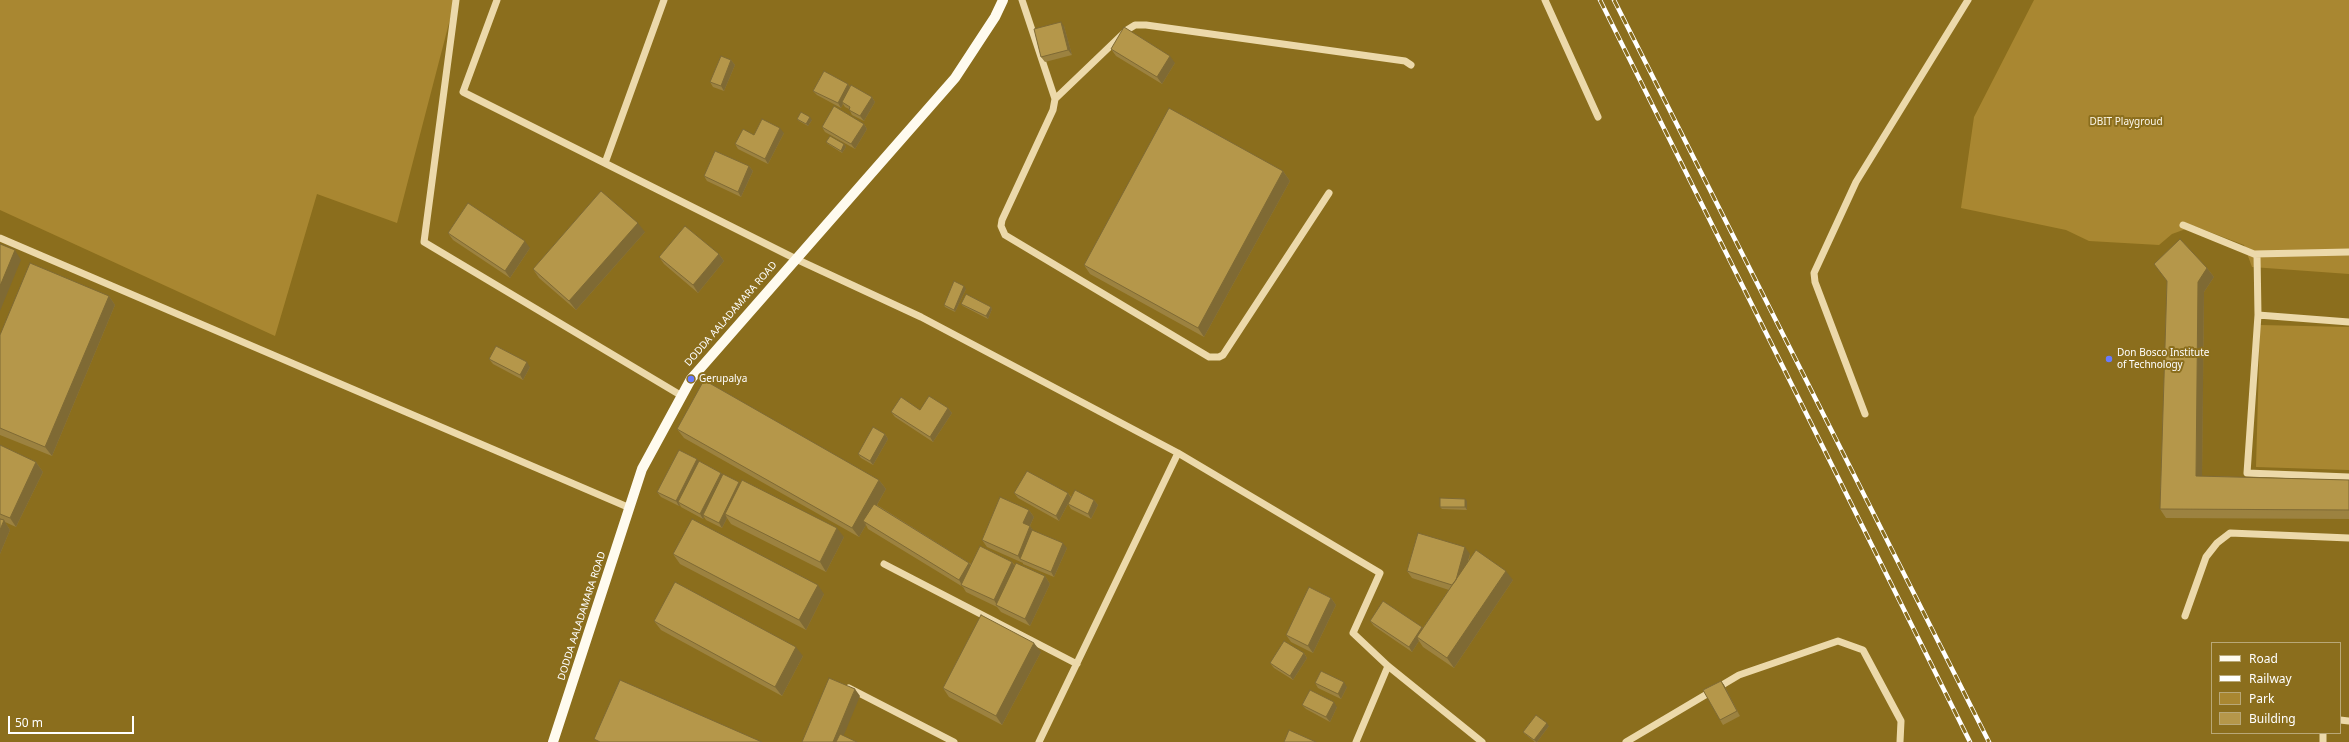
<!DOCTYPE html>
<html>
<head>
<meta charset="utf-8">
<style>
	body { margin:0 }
	#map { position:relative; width:2349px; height:742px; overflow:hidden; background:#8b6e1d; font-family:"Noto Sans",sans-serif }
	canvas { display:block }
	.legend { position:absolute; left:2211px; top:642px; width:130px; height:92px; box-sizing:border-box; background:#8b6e1d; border:1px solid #b9a877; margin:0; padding:5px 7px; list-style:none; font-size:12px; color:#fff }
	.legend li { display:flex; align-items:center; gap:8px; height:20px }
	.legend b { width:20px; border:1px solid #b9a877 }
	.scale { position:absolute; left:8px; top:716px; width:126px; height:18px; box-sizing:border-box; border:2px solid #fff; border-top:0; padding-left:5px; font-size:12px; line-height:14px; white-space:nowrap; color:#fff; -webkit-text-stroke:3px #8b6e1d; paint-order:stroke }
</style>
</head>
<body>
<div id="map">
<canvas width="2349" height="742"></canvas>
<ul class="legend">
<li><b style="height:5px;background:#fffbef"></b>Road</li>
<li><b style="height:5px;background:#fff"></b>Railway</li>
<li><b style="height:11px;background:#a98731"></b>Park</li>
<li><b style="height:11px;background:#b5974a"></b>Building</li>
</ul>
<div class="scale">50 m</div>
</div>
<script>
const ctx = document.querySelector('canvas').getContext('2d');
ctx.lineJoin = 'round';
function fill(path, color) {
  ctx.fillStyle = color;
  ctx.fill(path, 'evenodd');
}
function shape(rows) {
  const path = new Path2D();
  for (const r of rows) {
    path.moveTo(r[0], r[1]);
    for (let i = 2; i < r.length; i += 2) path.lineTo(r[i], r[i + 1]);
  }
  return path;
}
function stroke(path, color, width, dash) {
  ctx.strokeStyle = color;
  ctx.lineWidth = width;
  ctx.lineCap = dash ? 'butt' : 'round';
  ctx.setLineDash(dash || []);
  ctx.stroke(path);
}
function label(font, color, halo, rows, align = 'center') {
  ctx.font = font + ' "Noto Sans",sans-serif';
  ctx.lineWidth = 4;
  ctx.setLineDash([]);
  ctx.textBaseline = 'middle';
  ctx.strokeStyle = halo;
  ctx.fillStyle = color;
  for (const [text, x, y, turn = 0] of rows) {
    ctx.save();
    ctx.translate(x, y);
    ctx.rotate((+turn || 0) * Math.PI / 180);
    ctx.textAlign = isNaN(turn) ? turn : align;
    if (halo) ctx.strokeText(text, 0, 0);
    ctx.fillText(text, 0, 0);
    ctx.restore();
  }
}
fill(shape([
	[0,0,455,0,397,223,317,194,275,336,0,210],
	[2034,0,2349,0,2349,274,2252,267,2244,245,2194,226,2172,234,2159,245,2089,241,2066,230,1961,208,1974,117],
	[2260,325,2349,327,2349,470,2256,467]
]), '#a98731');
stroke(shape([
	[456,0,424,242,682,396],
	[497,0,463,92,796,259,921,317,1178,453,1380,573,1353,633,1388,666,1482,742],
	[1022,0,1055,99,1053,110,1002,220,1001,226,1005,235,1209,357,1219,357,1223,355,1329,193],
	[1545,0,1598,117],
	[1055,99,1127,30,1135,25,1146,25,1405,61,1411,65],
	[605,163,664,0],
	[2183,225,2254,254,2349,252],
	[0,238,630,508],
	[2257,254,2258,315],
	[2349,322,2258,315,2247,473,2349,477],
	[1865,414,1815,282,1814,273,1856,182,1968,0],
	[884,564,1077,664],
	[2185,616,2206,557,2217,543,2230,533,2349,538],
	[849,688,954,742],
	[2340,720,2349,721],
	[1039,742,1178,453],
	[1356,742,1388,666],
	[1626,742,1739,675,1838,641,1863,650,1901,721,1900,742],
	[2323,742,2323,733]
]), '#ecd9aa', 7);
stroke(shape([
	[553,742,642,469,691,379,955,78,995,17,1003,0]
]), '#fffbef', 10);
const rail = shape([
	[1600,0,1970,742],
	[1614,0,1989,742]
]);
stroke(rail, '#fff', 4.5);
stroke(rail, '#8b6e1d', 3, [9]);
fill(shape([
	[1064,26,1072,55,1045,62,1041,57],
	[1111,49,1175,63,1162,84,1116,56],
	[731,60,735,65,724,91,713,87,710,82],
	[848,84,850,87,872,97,875,102,864,121,852,115,849,109,845,107,843,104,841,108,817,95,813,91],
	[797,119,812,120,808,126,799,121],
	[864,124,867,129,855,149,825,132,822,127],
	[784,133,768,164,738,149,735,144,754,135],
	[826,142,844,144,846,147,842,153,828,144],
	[749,166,753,171,741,197,707,181,704,176],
	[1283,171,1290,181,1204,337,1090,274,1084,265],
	[645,232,576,310,539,278,533,269],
	[448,233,530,248,510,278,453,240],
	[719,254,724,261,698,293,664,264,659,257],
	[2207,268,2214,277,2204,292,2202,476,2349,480,2349,519,2166,518,2160,509],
	[966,289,955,312,945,307,944,305],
	[109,296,115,305,52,456,0,435,0,335],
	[961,304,991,307,992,309,988,319,963,306],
	[489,359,530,367,523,380,493,364],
	[948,408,952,413,933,442,895,417,891,412,920,410],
	[677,429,879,480,886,489,877,505,971,564,1012,562,1015,565,1045,576,1050,584,1030,626,1001,612,997,607,966,592,963,587,868,529,866,525,859,537,684,438],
	[885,434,888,439,873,465,861,458,858,454],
	[0,445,36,462,43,472,16,527,5,522,10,530,0,554],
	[699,461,721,473,723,475,844,537,826,572,731,524,727,518,722,528,706,520,704,517,703,519,681,507,680,505,679,506,661,497,657,492],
	[1014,493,1068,493,1071,497,1094,500,1098,505,1091,519,1071,509,1068,504,1059,521,1018,498],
	[1467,501,1467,510,1442,509,1440,507],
	[1029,510,1034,517,1030,526,1033,531,1067,548,1054,577,1023,564,1023,563,987,547,982,540],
	[673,554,824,594,806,630,680,564],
	[1470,554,1469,560,1513,580,1454,668,1423,647,1419,641,1412,652,1374,626,1370,621,1422,627,1423,628,1449,590,1412,578,1407,571],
	[1331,598,1336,605,1313,653,1291,642,1286,635],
	[654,621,803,656,782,696,661,630],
	[1041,652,1002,725,949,697,943,688],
	[1304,653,1307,658,1293,680,1274,668,1270,663],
	[1721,681,1724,685,1740,716,1723,725,1720,720],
	[1315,683,1347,687,1341,699,1318,688],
	[1302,705,1337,707,1330,722,1306,709],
	[1549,726,1537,742,1535,742,1525,734,1523,732]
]), '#9c8240');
fill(shape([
	[1061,22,1064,26,1072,55,1068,50],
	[1170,56,1175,63,1162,84,1157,77],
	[731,60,735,65,724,91,721,86],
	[848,84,851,89,842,102,843,104,841,108,838,103],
	[872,97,875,102,864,121,860,116],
	[810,117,812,120,808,126,806,124],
	[864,124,867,129,855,149,851,144],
	[780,128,784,133,768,164,765,159],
	[844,144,846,147,842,153,841,151],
	[749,166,753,171,741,197,738,192],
	[1283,171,1290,181,1204,337,1198,328],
	[638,223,645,232,576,310,569,301],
	[525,241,530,248,510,278,505,271],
	[15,250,21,260,0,311,0,286],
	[719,254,724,261,698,293,693,285],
	[2207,268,2214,277,2204,292,2202,485,2196,476,2198,282],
	[964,286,966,289,955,312,954,310],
	[109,296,115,305,52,456,45,447],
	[991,307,992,309,988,319,986,316],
	[527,362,530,367,523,380,520,375],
	[948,408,952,413,933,442,930,437],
	[885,434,888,439,873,465,870,461],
	[697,459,701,464,678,502,680,505,679,506,676,501],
	[36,462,43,472,16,527,10,518],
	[721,473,725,478,703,515,704,517,703,519,700,514],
	[879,480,886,489,866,524,863,521,866,525,859,537,852,528],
	[739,482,743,487,725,514,727,518,722,528,719,523],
	[1068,493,1071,498,1059,521,1056,516],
	[1465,499,1467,501,1467,510,1465,507],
	[1094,500,1098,505,1091,519,1088,514],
	[1029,510,1034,517,1028,530,1023,523],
	[4,520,10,530,0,554,0,530],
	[1030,526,1035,533,1020,559,1018,556],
	[837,528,844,537,826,572,820,562],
	[1063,543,1067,548,1054,577,1051,572],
	[1465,547,1470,554,1459,593,1454,585],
	[1012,562,1017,569,997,605,994,600],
	[969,563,974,570,962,585,959,580],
	[1506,571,1513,580,1454,668,1447,658],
	[1045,576,1050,584,1030,626,1025,619],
	[818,585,824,594,806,630,799,620],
	[1331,598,1336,605,1313,653,1308,646],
	[1422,627,1425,632,1417,637,1419,641,1412,652,1409,647],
	[1034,643,1041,652,1002,725,996,716],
	[796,647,803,656,782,696,775,687],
	[1304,653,1307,658,1293,680,1290,676],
	[1721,681,1724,685,1740,716,1737,711],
	[1344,682,1347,687,1341,699,1338,694],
	[855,689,860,696,841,742,833,742],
	[1334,702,1337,707,1330,722,1326,717],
	[1547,723,1549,726,1537,742,1536,742,1534,740]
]), '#7f6a34');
const building = shape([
	[1061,22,1068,50,1041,57,1034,29,1061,22],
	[1124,27,1170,56,1157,77,1111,49,1124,27],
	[721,56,731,60,721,86,710,82,721,56],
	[824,71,848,84,838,103,813,91,824,71],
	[851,85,872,97,860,116,849,110,850,107,842,102,851,85],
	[834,106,864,124,851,144,822,127,834,106],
	[1169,108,1283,171,1198,328,1084,265,1169,108],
	[801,112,810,117,806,124,797,119,801,112],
	[762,119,780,128,765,159,735,144,743,129,754,135,762,119],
	[830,136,844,144,841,151,826,142,830,136],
	[715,151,749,166,738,192,704,176,715,151],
	[601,191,638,223,569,301,533,269,601,191],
	[468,203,525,241,505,271,448,233,468,203],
	[685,226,719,254,693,285,659,257,685,226],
	[2180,239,2207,268,2198,282,2196,476,2349,480,2349,510,2160,509,2167,281,2154,264,2180,239],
	[0,244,15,250,0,286,0,244],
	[30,263,109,296,45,447,0,428,0,335,30,263],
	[954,281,964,286,954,310,944,305,954,281],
	[966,294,991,307,986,316,961,304,966,294],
	[496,346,527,362,520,375,489,359,496,346],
	[704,380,879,480,852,528,677,429,704,380],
	[929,396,948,408,930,437,891,412,901,397,920,410,929,396],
	[873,427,885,434,870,461,858,454,873,427],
	[0,445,36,462,10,518,0,514,0,445],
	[679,450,697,459,676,501,657,492,679,450],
	[699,461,721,473,700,514,678,502,699,461],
	[1027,471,1068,493,1056,516,1014,493,1027,471],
	[723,474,739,482,719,523,703,515,723,474],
	[742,480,837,528,820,562,725,514,742,480],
	[1075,490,1094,500,1088,514,1068,504,1075,490],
	[1000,497,1029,510,1023,523,1030,526,1018,556,982,540,1000,497],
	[1440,498,1465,499,1465,507,1440,507,1440,498],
	[874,504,969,563,959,580,863,521,874,504],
	[0,519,4,520,0,530,0,519],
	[692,519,818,585,799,620,673,554,692,519],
	[1032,530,1063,543,1051,572,1020,559,1032,530],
	[1418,533,1465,547,1456,580,1452,585,1407,571,1418,533],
	[980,546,1012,562,994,600,961,585,980,546],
	[1476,550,1506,571,1447,658,1417,637,1476,550],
	[1016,563,1045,576,1025,619,996,605,1016,563],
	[675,582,796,647,775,687,654,621,675,582],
	[1309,587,1331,598,1308,646,1286,635,1309,587],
	[1383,601,1422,627,1409,647,1370,621,1383,601],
	[981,615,1034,643,996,716,943,688,981,615],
	[1284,641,1304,653,1290,676,1270,663,1284,641],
	[1321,671,1344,682,1338,694,1315,683,1321,671],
	[829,678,855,689,833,742,802,742,829,678],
	[620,680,762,742,600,742,594,739,620,680],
	[1721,681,1737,711,1720,720,1703,690,1721,681],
	[1310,690,1334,702,1326,717,1302,705,1310,690],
	[1536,715,1547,723,1534,740,1523,732,1536,715],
	[1289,730,1316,742,1284,742,1289,730],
	[840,734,857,742,836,742,840,734]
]);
fill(building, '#b5974a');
stroke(building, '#7f6a34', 1);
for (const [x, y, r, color] of [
	[2109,359,4,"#687bfc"],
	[691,379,4,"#687bfc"]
]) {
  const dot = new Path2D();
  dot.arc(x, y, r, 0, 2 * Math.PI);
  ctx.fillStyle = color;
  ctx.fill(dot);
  stroke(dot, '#8b6e1d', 1.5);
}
label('10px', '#fcf7e9', '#8b6e1d', [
	["DBIT Playgroud",2126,122]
]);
label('10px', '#fff', '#8b6e1d', [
	["DODDA AALADAMARA ROAD",731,314,-49],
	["DODDA AALADAMARA ROAD",582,616,-72]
]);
label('10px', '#fff', '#8b6e1d', [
	["Don Bosco Institute",2117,353],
	["of Technology",2117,365],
	["Gerupalya",699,379]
], 'left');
</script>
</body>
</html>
